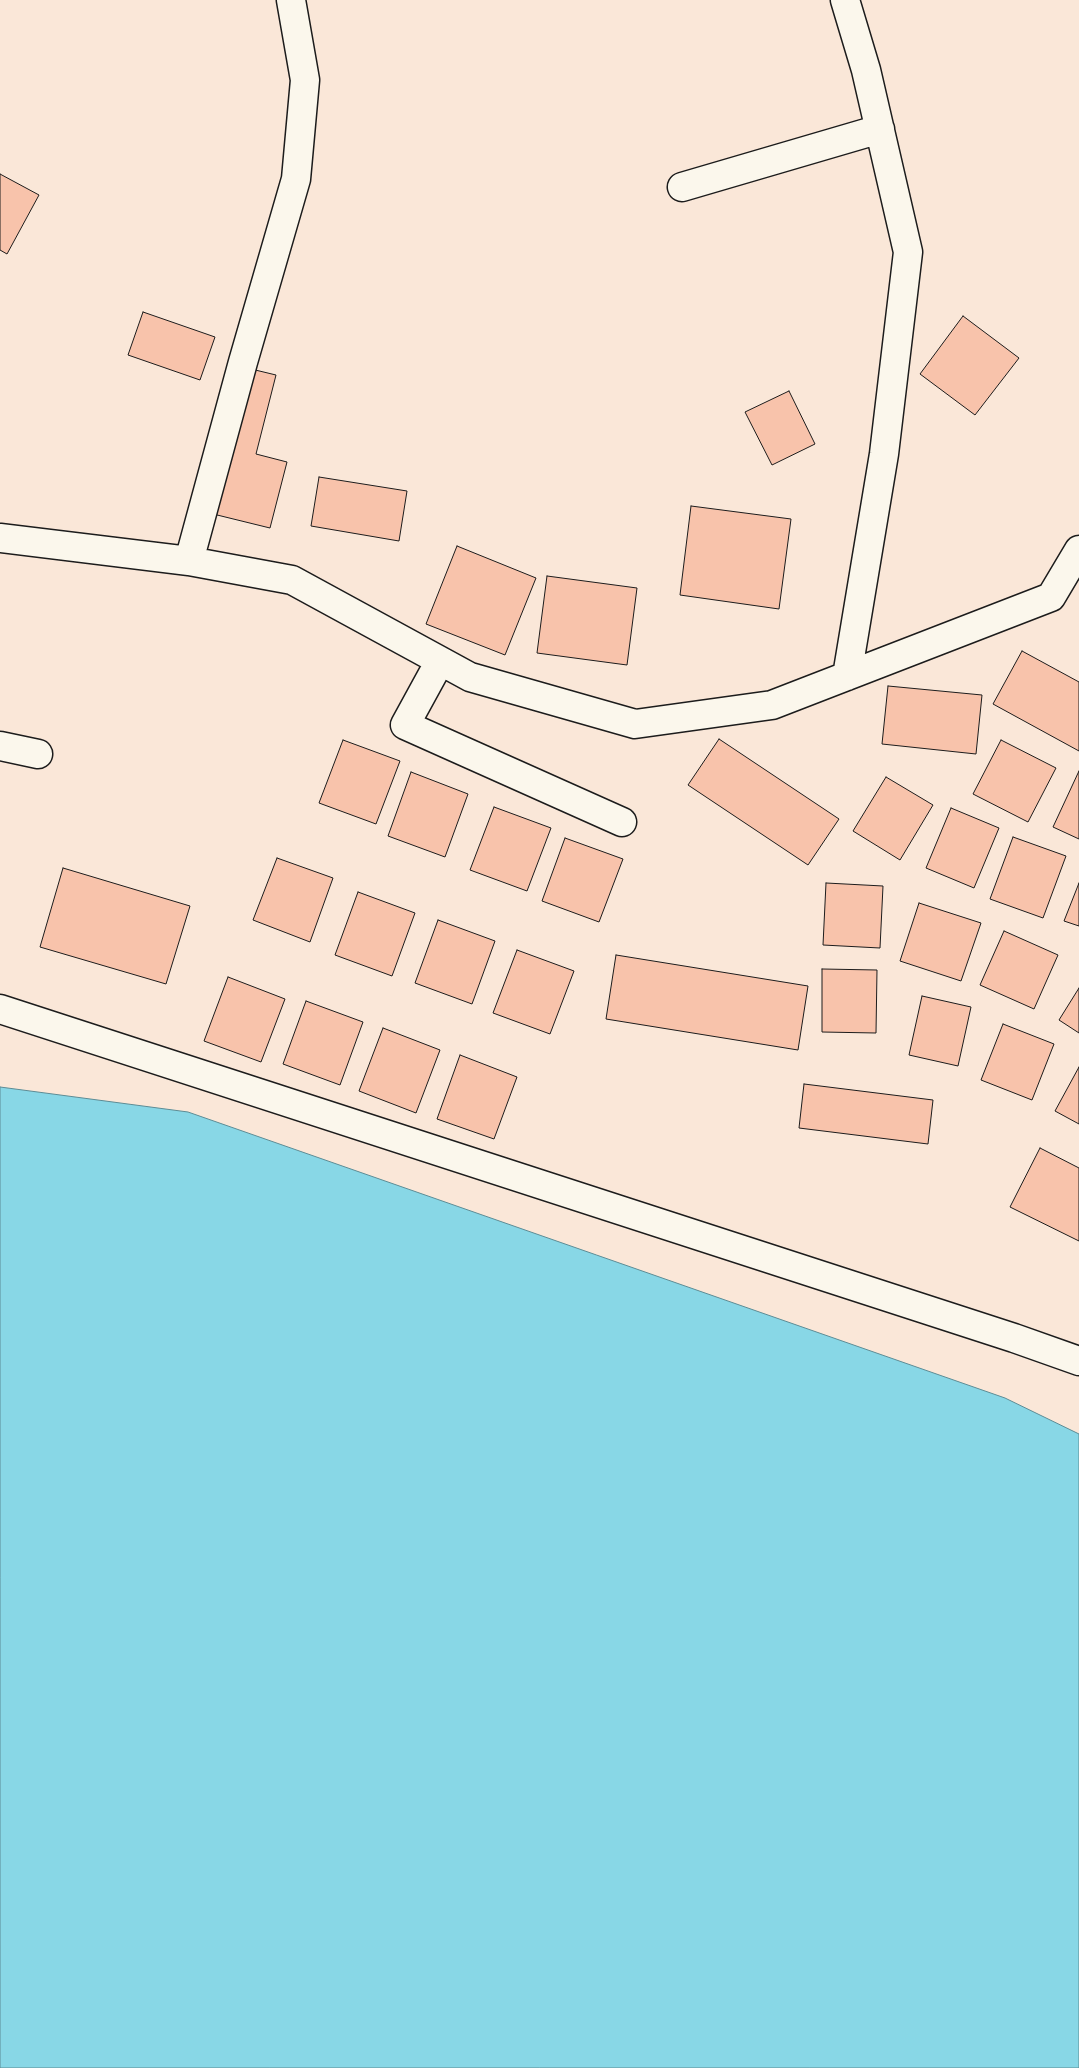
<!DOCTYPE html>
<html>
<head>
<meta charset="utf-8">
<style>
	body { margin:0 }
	canvas { display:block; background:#fae7d8 }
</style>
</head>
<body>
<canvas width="1079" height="2068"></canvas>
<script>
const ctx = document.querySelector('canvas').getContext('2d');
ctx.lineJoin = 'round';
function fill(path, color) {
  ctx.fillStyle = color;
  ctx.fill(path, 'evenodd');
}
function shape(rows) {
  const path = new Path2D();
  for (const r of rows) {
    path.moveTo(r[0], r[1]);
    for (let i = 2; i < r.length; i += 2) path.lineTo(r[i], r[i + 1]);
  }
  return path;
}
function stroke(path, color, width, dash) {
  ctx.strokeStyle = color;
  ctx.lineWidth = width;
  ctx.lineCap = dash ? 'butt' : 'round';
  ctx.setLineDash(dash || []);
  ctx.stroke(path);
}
const water = shape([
	[0,1087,188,1112,1005,1398,1079,1434,1079,2068,0,2068,0,1087]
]);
fill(water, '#88d7e6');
stroke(water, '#5d8c95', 1);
const building = shape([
	[0,174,39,195,7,254,0,250,0,174],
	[143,312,215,337,200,380,128,355,143,312],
	[963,316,1019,358,975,415,920,374,963,316],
	[247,368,276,375,256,454,287,462,270,528,209,513,247,368],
	[789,391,815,444,772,465,745,412,789,391],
	[319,477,407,491,399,541,311,526,319,477],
	[691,506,791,519,779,609,680,595,691,506],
	[457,546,536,578,505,655,426,624,457,546],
	[547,576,637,588,627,665,537,653,547,576],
	[1022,651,1079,682,1079,751,993,704,1022,651],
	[888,686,982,695,976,754,882,744,888,686],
	[719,739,839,819,808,865,688,785,719,739],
	[343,740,400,761,376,824,319,803,343,740],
	[1001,740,1056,768,1028,822,973,794,1001,740],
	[1079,771,1079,839,1053,827,1079,771],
	[411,772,468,794,445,857,388,836,411,772],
	[886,777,933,805,900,860,853,831,886,777],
	[494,807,551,828,527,891,470,870,494,807],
	[951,808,999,828,974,888,926,868,951,808],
	[1013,837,1066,856,1043,918,990,899,1013,837],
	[565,838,623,859,599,922,542,901,565,838],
	[277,858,333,878,310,942,253,920,277,858],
	[63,868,190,906,166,984,40,947,63,868],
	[826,883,883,886,880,948,823,945,826,883],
	[1079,883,1079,926,1064,921,1079,883],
	[358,892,415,913,392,976,335,955,358,892],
	[919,903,981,923,961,981,900,961,919,903],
	[438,920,495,941,472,1004,415,983,438,920],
	[1004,931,1058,955,1034,1009,980,985,1004,931],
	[517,950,574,971,550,1034,493,1013,517,950],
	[616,955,808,986,798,1050,606,1019,616,955],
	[822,969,877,970,876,1033,822,1032,822,969],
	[228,977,285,999,261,1062,204,1041,228,977],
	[1079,988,1079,1033,1059,1020,1079,988],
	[922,996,971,1007,958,1066,909,1055,922,996],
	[306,1001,363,1022,340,1085,283,1064,306,1001],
	[1003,1024,1054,1044,1032,1100,981,1080,1003,1024],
	[383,1028,440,1050,416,1113,359,1091,383,1028],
	[460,1055,517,1077,494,1139,437,1119,460,1055],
	[1079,1067,1079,1124,1055,1111,1079,1067],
	[804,1084,933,1100,928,1144,799,1128,804,1084],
	[1040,1148,1079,1168,1079,1241,1010,1207,1040,1148]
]);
fill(building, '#f8c3ab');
stroke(building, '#1c1c1c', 1);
const minor = shape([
	[845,0,866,70,908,252,884,454,847,676],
	[682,187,880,129],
	[0,538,189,561,292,580,470,677,635,724,772,705,1051,597,1079,550],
	[189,561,243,362,296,179,305,80,291,0],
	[440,661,405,725,622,822],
	[0,746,38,754],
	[0,1009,1014,1338,1079,1361]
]);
stroke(minor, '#1c1c1c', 31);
stroke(minor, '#fbf7ec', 28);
</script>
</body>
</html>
